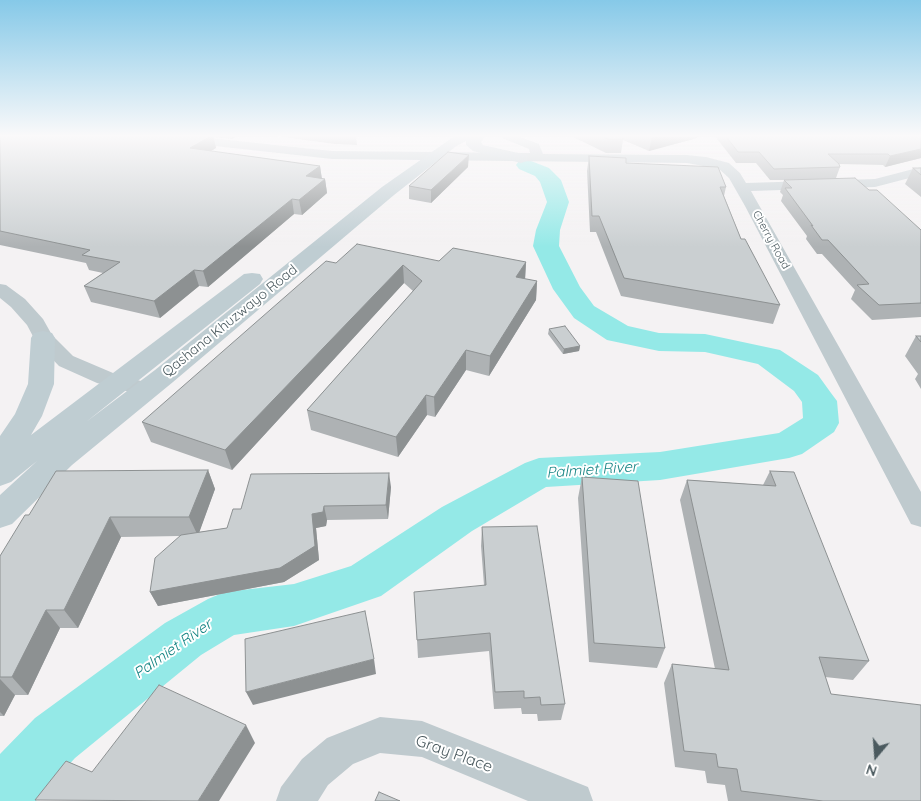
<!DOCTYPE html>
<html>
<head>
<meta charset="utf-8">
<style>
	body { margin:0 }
	#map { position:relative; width:921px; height:801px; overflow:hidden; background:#f4f2f3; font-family:Quicksand,sans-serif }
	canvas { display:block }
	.north { position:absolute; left:851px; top:731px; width:50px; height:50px; -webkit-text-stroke:4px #fff; paint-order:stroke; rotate:198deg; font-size:14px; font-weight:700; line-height:20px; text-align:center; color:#4b5a5f }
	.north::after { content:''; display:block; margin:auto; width:18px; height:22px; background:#4b5a5f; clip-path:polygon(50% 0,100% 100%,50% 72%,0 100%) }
</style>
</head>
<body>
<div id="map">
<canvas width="921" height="801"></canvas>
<div class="north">N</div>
</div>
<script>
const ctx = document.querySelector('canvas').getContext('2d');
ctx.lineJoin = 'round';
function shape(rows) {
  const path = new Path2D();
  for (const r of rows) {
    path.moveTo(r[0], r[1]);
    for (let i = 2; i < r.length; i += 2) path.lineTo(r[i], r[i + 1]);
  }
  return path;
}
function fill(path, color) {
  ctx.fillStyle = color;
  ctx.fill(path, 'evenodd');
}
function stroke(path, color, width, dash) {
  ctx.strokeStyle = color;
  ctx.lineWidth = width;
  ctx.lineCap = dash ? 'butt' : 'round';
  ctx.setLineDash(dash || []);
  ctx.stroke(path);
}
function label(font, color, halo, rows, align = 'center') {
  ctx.font = font + ' Quicksand,sans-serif';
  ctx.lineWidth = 4;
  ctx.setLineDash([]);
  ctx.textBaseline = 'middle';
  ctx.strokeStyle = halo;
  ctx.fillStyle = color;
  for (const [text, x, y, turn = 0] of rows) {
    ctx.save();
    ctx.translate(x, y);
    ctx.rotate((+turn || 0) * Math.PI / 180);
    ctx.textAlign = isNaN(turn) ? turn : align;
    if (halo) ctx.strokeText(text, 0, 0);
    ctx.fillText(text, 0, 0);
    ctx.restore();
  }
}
fill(shape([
	[526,159,549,168,561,180,569,202,560,230,559,246,580,287,594,306,628,326,659,333,705,334,780,350,818,375,831,393,837,401,839,423,834,432,802,454,789,458,660,480,546,487,472,531,381,596,294,626,234,635,201,655,75,758,36,801,0,801,0,754,35,718,165,623,208,599,225,592,294,584,351,566,442,507,525,463,539,458,660,452,779,433,803,418,802,402,794,391,758,364,705,352,659,351,607,340,574,318,553,289,533,246,536,230,547,202,540,182,535,176,519,169,516,165,519,161,526,159]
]), '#94e9e7');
fill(shape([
	[146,135,181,135,332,151,530,153,529,149,502,138,500,135,515,135,539,144,543,154,687,155,706,157,729,163,740,173,746,183,875,179,921,167,921,175,875,187,751,191,921,492,921,527,911,524,745,206,729,178,719,169,687,163,332,159,152,139,146,135],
	[0,284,6,285,25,299,43,319,52,335,73,356,113,373,155,385,158,390,155,395,147,397,97,383,59,366,36,342,27,325,11,307,0,298,0,284],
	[380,717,422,721,588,787,593,801,528,801,422,757,380,753,353,764,328,785,318,801,276,801,281,787,302,759,327,738,380,717]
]), '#bfcace');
fill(shape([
	[456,135,486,135,481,142,483,145,527,155,529,158,527,161,521,163,473,151,466,145,466,141,455,147,394,195,173,382,72,465,12,524,0,528,0,495,37,461,11,482,0,486,0,436,15,414,28,384,31,338,34,333,43,331,52,333,55,338,54,384,42,416,31,435,244,274,252,273,260,274,263,279,260,284,86,422,155,370,382,187,456,135]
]), '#bfcdd2');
fill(shape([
	[0,135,239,135,232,139,213,137,216,148,211,151,320,166,322,179,325,179,327,193,302,215,294,214,208,287,199,286,160,318,91,302,84,286,103,273,89,270,86,263,0,245],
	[276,135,356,135,357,145,335,144,276,136],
	[569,135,698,135,697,138,649,151,623,140,621,153,606,153],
	[714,135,921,135,921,158,885,167,883,165,839,164,840,167,836,178,869,190,921,230,921,317,872,320,851,299,855,290,822,254,817,254,806,239,807,236,781,201,783,195,780,192,784,180,770,180,756,163,736,163],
	[589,156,626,163,726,187,724,196,741,239,780,305,773,324,621,296,596,232,590,232,587,171],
	[468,167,431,203,409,199,409,186],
	[913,168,921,168,921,197,905,184],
	[439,261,526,262,525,279,537,281,536,300,489,376,466,370,435,417,427,415,398,457,311,430,307,410,413,291,404,283,232,470,151,442,142,422,336,263],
	[549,329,580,346,579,351,563,354,548,334],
	[916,336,921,336,921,389,915,379,918,374,905,356],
	[208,470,215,489,199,532,227,528,241,509,391,487,388,519,327,520,326,526,316,528,319,560,284,582,158,606,150,592,180,536,121,537,78,628,60,628,28,695,15,695,4,716,0,716,0,556,29,515],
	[770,471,869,661,853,680,825,677,831,694,921,801,728,801,725,785,707,783,705,771,675,767,664,683,672,664,715,669,680,500,687,480,763,485],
	[582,477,665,648,657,668,589,662,578,498],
	[482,527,565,704,561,720,538,721,537,714,522,714,521,708,494,709,489,651,418,658,417,640,484,585,481,546]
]), '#aeb2b4');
fill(shape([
	[213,135,216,148,194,161,190,148],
	[231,135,239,135,232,139],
	[661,135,698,135,697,138,649,151,652,137],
	[921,149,921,158,885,167,890,156],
	[469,155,468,167,431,203,431,190],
	[320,166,322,180,306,176],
	[325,179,327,193,302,215,299,200],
	[292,199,294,214,208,287,203,271],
	[526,262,525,280,516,277],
	[403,265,404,283,232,470,225,450],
	[194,270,199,286,160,318,154,301],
	[537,281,536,300,489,376,490,356],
	[580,346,579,351,563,354,564,349],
	[466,350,466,370,435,417,434,397],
	[426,395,427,415,398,457,396,437],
	[208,470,215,489,198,536,189,517],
	[389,473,391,487,388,519,386,505],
	[324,506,327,520,326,526,316,528,319,560,284,582,158,606,150,592,312,514],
	[110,517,121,537,78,628,64,610],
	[46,610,60,628,28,695,12,677],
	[374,659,376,674,253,705,246,692],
	[0,679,15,695,4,716,0,712],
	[246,725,255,743,219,801,198,801]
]), '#8d9192');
const building = shape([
	[0,135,213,135,190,148,320,166,306,176,325,179,299,200,292,199,203,271,194,270,154,301,84,286,120,262,82,255,90,250,0,231,0,135],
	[599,135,622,135,623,139,608,139,599,135],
	[646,135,661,135,652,137,646,135],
	[725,135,921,135,921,149,890,156,888,154,828,154,839,164,840,167,774,169,759,152,738,152,725,135],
	[448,152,469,155,431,190,409,186,448,152],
	[589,156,626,158,626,163,718,167,726,187,720,187,741,239,745,239,780,305,624,278,599,216,592,216,589,156],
	[913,168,921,168,921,175,913,168],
	[855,178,869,190,877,190,921,230,921,303,879,305,857,285,869,284,828,240,822,240,811,225,813,226,785,188,792,188,784,180,855,178],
	[357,244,439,261,453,248,526,262,516,277,537,281,490,356,466,350,434,397,426,395,396,437,307,410,422,281,403,265,225,450,142,422,326,261,336,263,357,244],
	[565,326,580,346,564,349,549,329,565,326],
	[916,336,921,336,921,342,916,336],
	[208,470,189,517,110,517,64,610,46,610,12,677,0,677,0,556,25,515,29,515,56,471,208,470],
	[770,471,794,472,869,661,819,657,831,694,921,705,921,801,823,801,741,791,737,769,718,767,716,754,684,751,672,664,729,670,687,480,776,486,770,471],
	[389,473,386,505,324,506,323,512,312,514,315,546,280,568,150,592,155,558,181,535,227,528,233,509,241,509,251,474,389,473],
	[582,477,638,481,665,648,594,643,582,477],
	[537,526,565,704,541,705,540,697,524,698,524,691,495,692,490,633,417,640,414,592,486,585,482,527,537,526],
	[365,611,374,659,246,692,245,639,365,611],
	[159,685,246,725,198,801,35,800,66,761,92,772,159,685],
	[379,792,400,801,375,801,379,792]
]);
fill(building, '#cacfd1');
stroke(building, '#8d9192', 1);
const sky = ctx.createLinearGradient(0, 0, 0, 247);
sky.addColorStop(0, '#86c9e8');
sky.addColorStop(0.55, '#faf9fa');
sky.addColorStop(1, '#faf9fa00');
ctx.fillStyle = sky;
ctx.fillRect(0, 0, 921, 247);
label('11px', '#4b5a5f', '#fff', [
	["Cherry Road",771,240,61]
]);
label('14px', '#4b5a5f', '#fff', [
	["Qashana Khuzwayo Road",230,321,-39]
]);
label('italic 15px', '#138382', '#fff', [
	["Palmiet River",592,470,-4],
	["Palmiet River",173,649,-35]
]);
label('16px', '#4b5a5f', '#fff', [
	["Gray Place",454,754,20]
]);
</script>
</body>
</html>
